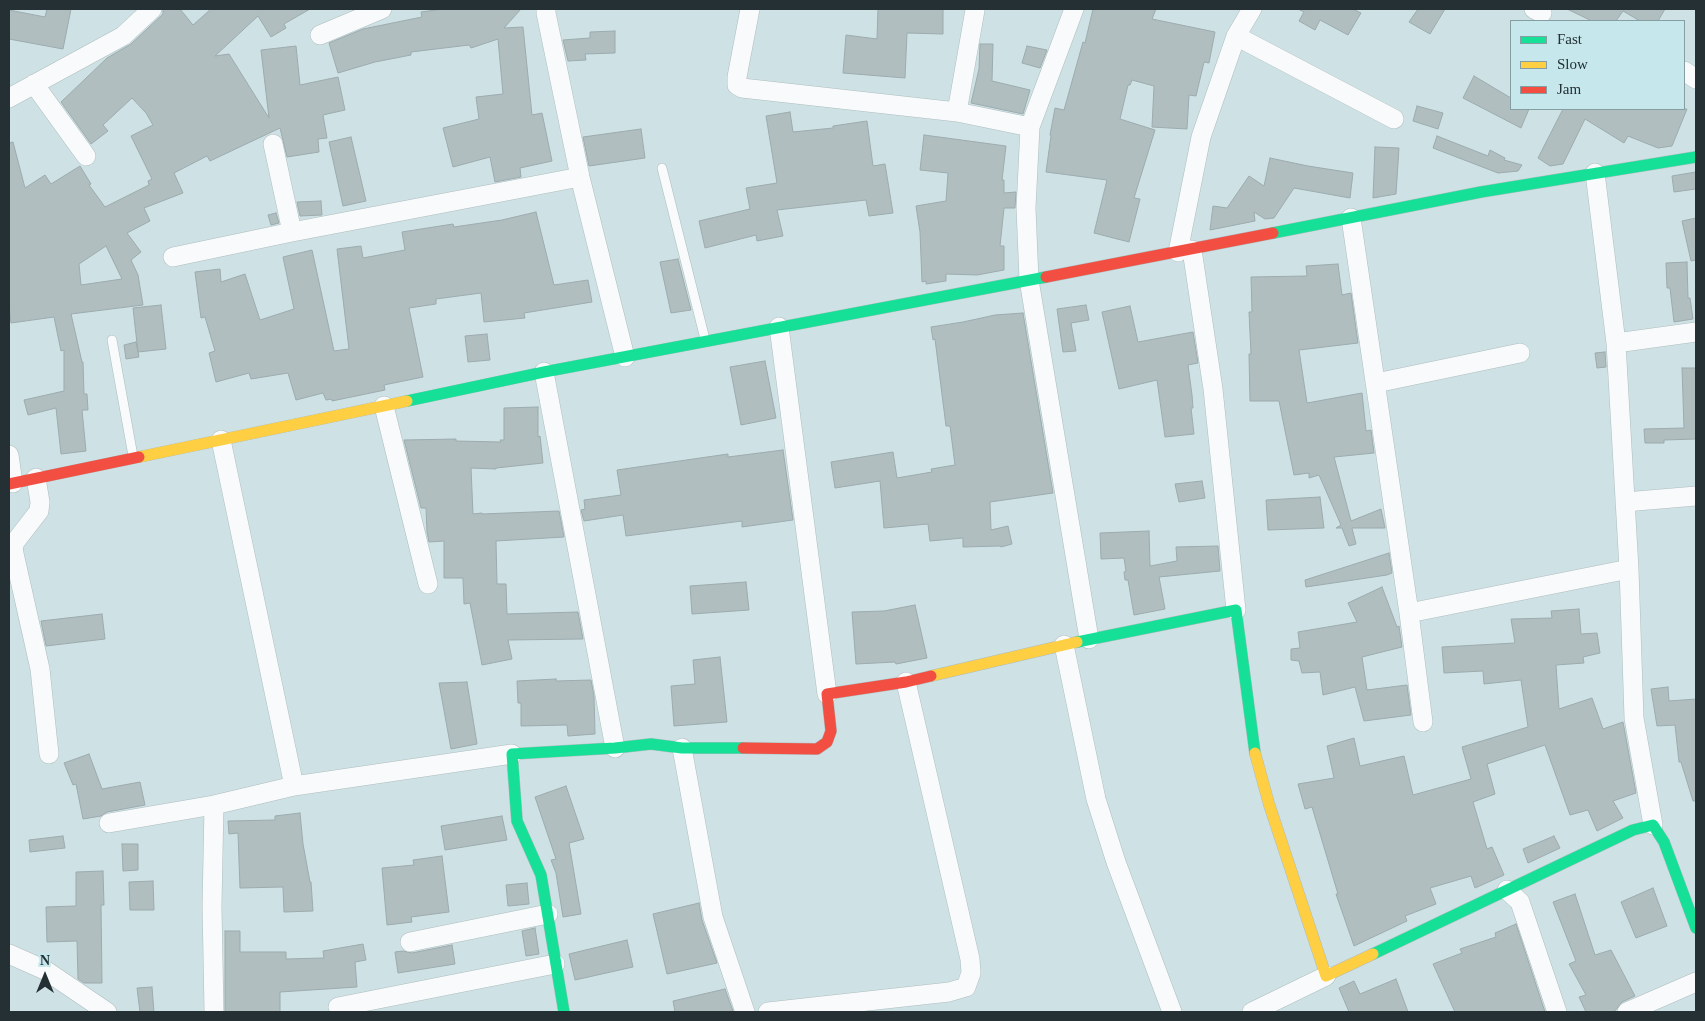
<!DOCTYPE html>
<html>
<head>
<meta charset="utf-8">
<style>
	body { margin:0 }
	#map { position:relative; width:1705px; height:1021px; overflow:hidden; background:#cee1e4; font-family:"Times New Roman",serif }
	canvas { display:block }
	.frame { position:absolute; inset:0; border:10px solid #243033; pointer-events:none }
	.legend { position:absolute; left:1510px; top:20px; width:175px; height:90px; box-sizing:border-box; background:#c6e7ec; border:1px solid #859ea2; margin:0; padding:6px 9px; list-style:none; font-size:15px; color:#243033 }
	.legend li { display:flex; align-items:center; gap:10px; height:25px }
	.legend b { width:25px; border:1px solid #859ea2 }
	.north { position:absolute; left:20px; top:951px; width:50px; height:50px; -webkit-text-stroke:4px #c6e7ec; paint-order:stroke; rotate:0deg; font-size:14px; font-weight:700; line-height:20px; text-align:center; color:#243033 }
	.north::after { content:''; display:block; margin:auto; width:18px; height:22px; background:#243033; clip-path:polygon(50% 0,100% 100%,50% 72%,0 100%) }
</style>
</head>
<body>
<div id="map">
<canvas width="1705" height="1021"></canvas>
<div class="frame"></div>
<ul class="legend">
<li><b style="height:6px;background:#16e098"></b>Fast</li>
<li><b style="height:6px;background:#ffcf43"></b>Slow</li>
<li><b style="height:6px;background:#f24e42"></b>Jam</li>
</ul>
<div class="north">N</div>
</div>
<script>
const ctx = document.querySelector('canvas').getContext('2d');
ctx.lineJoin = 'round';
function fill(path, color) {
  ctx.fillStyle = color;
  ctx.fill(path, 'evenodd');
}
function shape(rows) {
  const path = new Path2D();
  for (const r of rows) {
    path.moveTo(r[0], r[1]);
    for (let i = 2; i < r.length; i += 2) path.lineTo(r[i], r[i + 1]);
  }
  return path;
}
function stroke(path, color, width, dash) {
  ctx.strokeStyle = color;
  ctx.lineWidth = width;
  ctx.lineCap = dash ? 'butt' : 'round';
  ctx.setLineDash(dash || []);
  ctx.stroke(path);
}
const building = shape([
	[47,9,71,9,63,49,9,39,9,10,45,17,47,9],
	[163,9,180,9,193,25,211,9,310,9,284,24,286,28,271,37,258,16,215,56,229,54,269,118,261,50,296,46,300,85,338,77,345,110,323,115,327,138,318,139,319,152,287,157,280,128,210,161,207,156,174,173,183,193,144,208,150,221,127,233,141,252,131,260,138,275,143,305,71,314,82,362,83,362,84,394,87,394,88,410,82,410,86,451,61,454,56,408,28,415,24,400,64,391,64,350,61,351,54,317,11,323,9,306,9,143,13,142,25,188,45,175,51,184,80,166,91,184,89,185,105,207,149,185,148,181,152,179,131,136,153,125,146,113,132,98,103,125,108,131,91,144,61,102,107,58,131,44,163,14,163,9],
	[106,246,122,279,81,285,79,264,106,246],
	[443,9,521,9,504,28,523,27,532,115,542,113,552,161,520,168,521,177,495,182,490,157,453,167,443,128,479,119,476,97,503,94,498,39,471,48,469,45,411,52,411,55,375,62,338,73,329,43,363,29,422,17,421,12,443,9],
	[878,9,943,9,943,34,907,33,905,78,843,73,846,35,877,39,878,9],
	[1093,9,1156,9,1152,19,1215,32,1209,63,1204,62,1196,96,1189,95,1187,129,1152,127,1154,86,1132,80,1130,85,1128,85,1120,119,1155,130,1134,198,1140,199,1129,242,1094,233,1107,180,1046,172,1051,136,1050,135,1055,108,1064,110,1083,42,1085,43,1093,9],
	[1298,9,1353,9,1361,13,1348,35,1320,20,1315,30,1299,21,1304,12,1298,9],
	[1418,9,1445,9,1430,34,1409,22,1418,9],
	[1567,9,1665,9,1658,21,1640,21,1623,11,1616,21,1592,21,1567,9],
	[615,31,615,53,585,54,586,60,568,61,563,40,590,38,590,32,615,31],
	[980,44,993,44,992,81,1030,90,1023,114,971,103,979,69,980,44],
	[1027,46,1047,50,1040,68,1022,63,1027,46],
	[1474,76,1511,98,1511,109,1529,109,1521,128,1463,98,1474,76],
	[1417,106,1443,113,1438,129,1413,121,1417,106],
	[1563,109,1687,109,1672,146,1658,148,1628,136,1624,143,1585,119,1563,164,1550,166,1538,158,1563,109],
	[790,112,793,132,833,128,833,126,867,121,873,166,885,164,893,213,869,216,866,200,777,210,783,236,757,241,756,235,705,248,699,221,750,209,746,188,777,183,766,116,790,112],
	[641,129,645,158,589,166,583,137,641,129],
	[924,135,1006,146,1002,180,1004,180,1004,193,1016,192,1015,208,1004,208,1000,246,1004,246,1004,270,977,275,946,274,946,281,926,284,926,281,922,282,920,232,916,206,946,201,948,173,920,170,924,135],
	[1437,136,1488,156,1490,150,1505,158,1504,160,1522,165,1518,171,1498,173,1433,148,1437,136],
	[351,137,366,201,343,206,329,142,351,137],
	[1375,147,1399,148,1396,194,1373,198,1375,147],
	[1270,158,1308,166,1353,173,1350,198,1294,188,1274,218,1265,219,1254,212,1255,221,1210,230,1213,206,1227,208,1249,176,1264,186,1270,158],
	[1696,172,1696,189,1674,192,1672,176,1696,172],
	[321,201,322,215,300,216,297,202,321,201],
	[536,212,554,285,588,280,592,302,524,313,525,318,484,322,481,293,436,299,436,304,409,308,423,377,384,385,385,390,332,401,332,399,326,400,323,393,296,400,288,373,251,379,249,373,216,382,209,353,215,351,205,317,201,318,195,272,220,269,221,282,245,274,260,320,294,309,283,257,312,250,334,351,349,349,337,249,361,246,363,258,405,250,402,232,453,224,454,227,502,220,536,212],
	[276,213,279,223,271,225,268,215,276,213],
	[1696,218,1696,260,1691,261,1682,221,1696,218],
	[678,259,691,310,671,313,660,262,678,259],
	[1687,262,1688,298,1690,298,1693,319,1674,322,1670,288,1667,288,1666,263,1687,262],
	[1338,264,1342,295,1351,293,1358,343,1299,350,1307,403,1362,393,1366,431,1371,430,1374,453,1334,457,1351,521,1381,509,1385,528,1352,528,1356,544,1349,546,1342,528,1336,528,1341,525,1319,475,1309,478,1309,473,1294,475,1279,401,1250,401,1249,354,1251,354,1249,312,1252,312,1251,277,1307,276,1306,266,1338,264],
	[161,305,166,349,138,352,133,308,161,305],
	[1086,305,1089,320,1071,323,1076,351,1063,352,1057,309,1086,305],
	[1130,306,1138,342,1193,332,1198,363,1188,365,1192,395,1193,408,1191,408,1194,434,1165,437,1157,380,1119,389,1102,312,1130,306],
	[1023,313,1053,493,990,502,991,530,1008,526,1012,544,1001,547,1000,546,963,547,963,538,930,541,928,524,884,528,880,481,835,488,831,462,893,452,897,478,932,472,931,469,955,465,950,426,946,426,935,339,933,340,931,327,963,322,995,315,1023,313],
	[487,334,490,360,468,362,465,336,487,334],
	[136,342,139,357,126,359,124,345,136,342],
	[1605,352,1606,367,1597,368,1595,353,1605,352],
	[765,361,776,418,741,425,730,367,765,361],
	[1682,368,1696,368,1696,439,1664,440,1664,443,1645,443,1644,429,1684,428,1682,368],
	[538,407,538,437,540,436,543,463,496,468,496,469,471,468,473,514,482,513,482,514,559,511,564,537,496,541,497,584,506,584,507,614,578,612,583,639,508,640,512,659,482,665,470,603,464,604,463,578,444,578,444,541,429,542,427,532,426,508,421,508,404,440,456,439,456,441,501,442,500,440,504,440,504,408,538,407],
	[783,450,793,520,742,527,742,521,626,536,623,515,584,521,581,510,585,509,584,500,621,495,617,470,728,454,728,457,783,450],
	[1202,481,1205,498,1179,502,1175,484,1202,481],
	[1320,497,1324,528,1268,530,1266,500,1320,497],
	[1149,531,1150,566,1177,561,1176,547,1218,546,1220,571,1159,577,1165,609,1134,615,1128,580,1125,580,1124,572,1126,571,1124,558,1101,559,1100,533,1149,531],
	[1389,553,1392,573,1387,575,1306,587,1305,580,1389,553],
	[746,582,749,610,692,614,690,586,746,582],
	[1382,587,1397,627,1399,626,1402,647,1362,657,1367,690,1407,685,1411,715,1364,721,1355,687,1323,695,1320,672,1302,673,1299,661,1291,660,1291,649,1300,648,1298,632,1357,622,1348,603,1382,587],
	[915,605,927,658,896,664,895,662,856,664,852,612,884,611,915,605],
	[1579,609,1581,634,1597,633,1600,653,1583,657,1584,663,1556,665,1559,709,1592,698,1603,729,1623,722,1636,793,1613,801,1623,818,1597,831,1588,810,1570,815,1545,745,1487,764,1495,794,1473,802,1487,849,1492,847,1504,875,1475,888,1471,876,1430,888,1436,904,1405,916,1407,921,1354,946,1336,894,1338,894,1312,807,1305,809,1298,784,1334,778,1327,746,1354,738,1360,766,1404,756,1413,795,1471,779,1462,747,1528,727,1521,680,1484,684,1483,671,1444,673,1442,647,1515,643,1511,619,1552,618,1551,611,1579,609],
	[102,614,105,639,46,646,41,621,102,614],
	[720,657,727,722,674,726,671,686,695,684,693,660,720,657],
	[556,679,556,681,591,680,594,696,595,734,568,736,567,725,521,726,521,703,518,703,517,681,556,679],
	[467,682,477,744,451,749,439,683,467,682],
	[1668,687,1669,701,1696,699,1696,801,1693,801,1681,762,1679,762,1675,725,1657,726,1651,689,1668,687],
	[89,754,102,789,140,782,145,805,107,812,101,816,83,819,76,784,73,785,64,763,89,754],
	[566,786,584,839,569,843,581,914,563,917,556,873,551,860,556,859,535,797,566,786],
	[300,813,303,844,310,882,311,882,313,911,284,912,283,887,240,888,238,833,229,834,228,821,275,820,275,816,300,813],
	[502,816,507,840,445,850,441,826,502,816],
	[63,836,65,848,30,852,29,840,63,836],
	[1554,836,1560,848,1528,863,1523,849,1554,836],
	[122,844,138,844,138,870,123,871,122,844],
	[442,856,449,912,411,917,412,922,387,925,382,868,414,865,413,860,442,856],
	[103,871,104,905,101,905,102,983,84,983,78,979,77,941,47,942,46,907,76,906,76,872,103,871],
	[153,881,154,910,130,910,129,882,153,881],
	[527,883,529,904,508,906,506,885,527,883],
	[1653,888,1667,926,1636,938,1621,902,1653,888],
	[1575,894,1595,955,1611,950,1635,996,1622,1002,1614,1012,1586,1012,1579,997,1586,995,1569,964,1576,961,1553,902,1575,894],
	[699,903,702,920,717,963,667,974,653,914,699,903],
	[1516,924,1545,1012,1455,1012,1433,964,1462,953,1460,949,1496,937,1495,933,1516,924],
	[535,928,539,954,526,956,522,931,535,928],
	[225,931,240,931,240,952,286,952,286,959,324,958,323,951,363,944,366,960,355,962,357,987,280,992,280,1012,225,1012,225,931],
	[627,940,633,967,575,980,569,954,627,940],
	[452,945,455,964,398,973,395,952,403,951,412,953,452,945],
	[1396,979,1408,1012,1349,1012,1339,988,1354,981,1360,994,1396,979],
	[152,987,154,1012,140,1012,137,988,152,987],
	[725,989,733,1011,725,1012,675,1012,673,1001,725,989]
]);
fill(building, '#b0bec0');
stroke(building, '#9cabae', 1);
const lane = shape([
	[662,168,705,339],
	[112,340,133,456]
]);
const street = shape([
	[546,9,546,13,580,177,625,357],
	[750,9,737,77,737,85,742,88,957,112,1030,127],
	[1074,9,1030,127,1026,208,1029,280,1089,639],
	[1534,9,1542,13],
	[320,35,382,9],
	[1236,36,1394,119],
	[1684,71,1696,79],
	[34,84,86,156],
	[9,98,123,36,152,9],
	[957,112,975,10],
	[273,144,292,232],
	[1595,173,1616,343,1629,569,1634,718,1653,825],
	[1351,218,1409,613,1423,722],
	[1192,250,1213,389,1236,610],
	[1178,252,1201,137,1236,36,1252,9],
	[173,257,292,232,580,177],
	[779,327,827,694],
	[1616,343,1696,332],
	[544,372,615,748],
	[1376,383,1520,353],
	[384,406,428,584],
	[221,440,294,786],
	[9,455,13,483],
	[36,478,40,502,39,511,15,542,13,549,40,669,49,754],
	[1625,502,1696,496],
	[1409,613,1629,569],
	[1064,645,1096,799,1116,862,1172,1012],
	[682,748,713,917,745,1012],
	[109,823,214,805,294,786,512,754],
	[1507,890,1520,902,1557,1012],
	[410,942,548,914],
	[9,954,45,970,107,1012],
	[338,1007,555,964],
	[214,1012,212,906,214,805],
	[768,1012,949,992,966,987,971,973,970,959,906,682],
	[1252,1012,1326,976],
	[1627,1012,1696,982]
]);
const fast = shape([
	[1273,233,1481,192,1696,157],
	[407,401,544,372,1046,277],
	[1077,642,1236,610,1255,753],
	[1373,954,1633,830,1653,825,1664,842,1696,928],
	[564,1012,541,875,517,821,512,754,615,748,651,744,682,748,743,748]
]);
const slow = shape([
	[139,457,407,401],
	[931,676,1077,642],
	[1255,753,1269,804,1326,976,1373,954]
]);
const jam = shape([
	[1046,277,1273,233],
	[9,484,139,457],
	[743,748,817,749,827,742,831,731,827,694,906,682,931,676]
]);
stroke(lane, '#aebdbf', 10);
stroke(street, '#aebdbf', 20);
stroke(fast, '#aebdbf', 12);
stroke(slow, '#aebdbf', 12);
stroke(jam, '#aebdbf', 12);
stroke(lane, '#f8fafb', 9);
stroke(street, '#f8fafb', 19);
stroke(fast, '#16e098', 11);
stroke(slow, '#ffcf43', 11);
stroke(jam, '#f24e42', 11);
</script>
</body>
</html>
